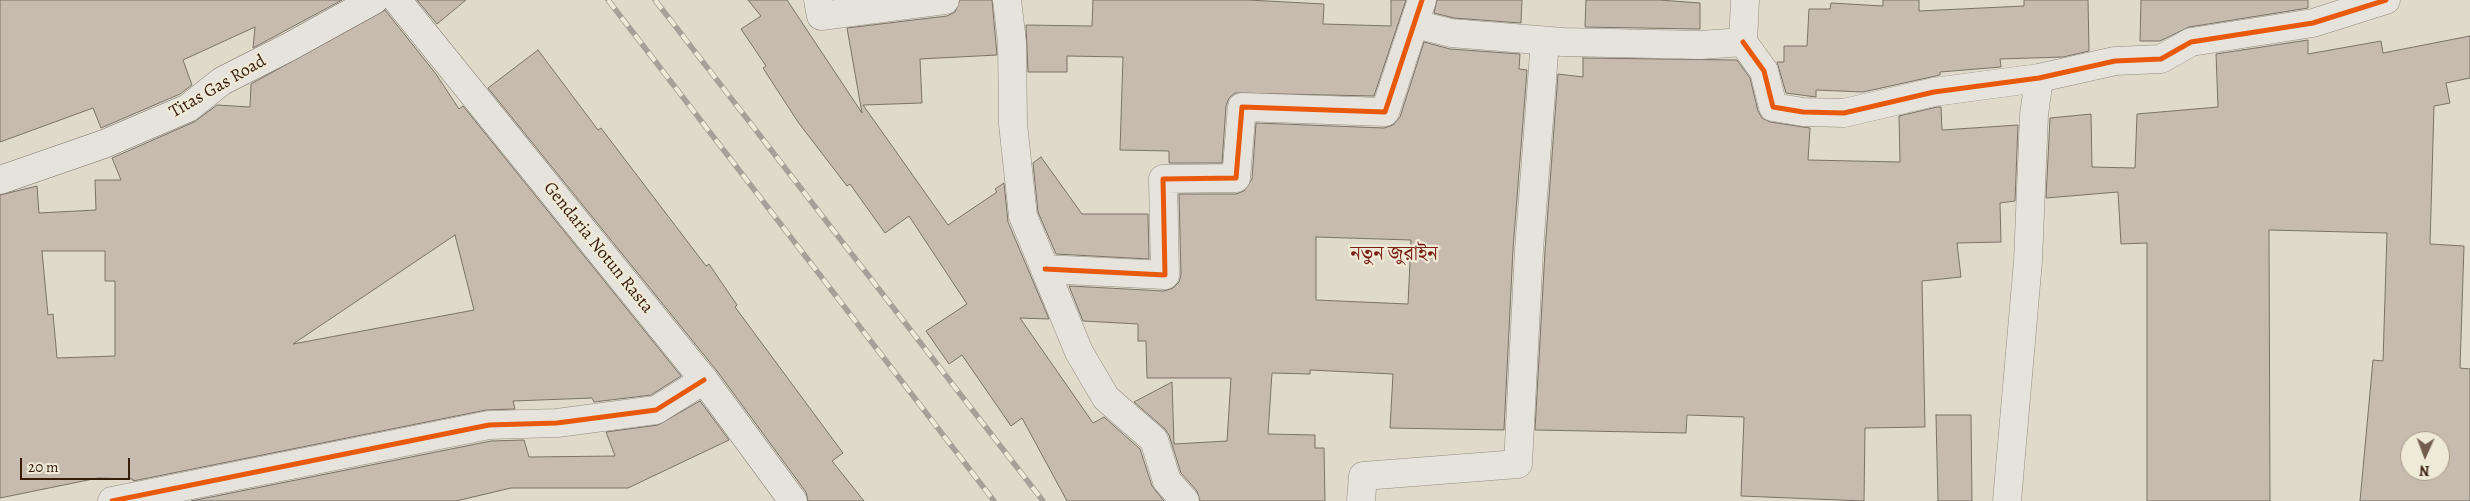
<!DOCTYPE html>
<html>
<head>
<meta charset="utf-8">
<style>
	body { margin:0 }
	#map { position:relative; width:2470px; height:501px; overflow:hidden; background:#dfdaca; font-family:Alegreya,serif }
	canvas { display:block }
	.north { position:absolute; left:2400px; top:431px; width:50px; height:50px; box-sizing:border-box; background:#efead7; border:1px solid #a59885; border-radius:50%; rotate:182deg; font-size:14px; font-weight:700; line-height:20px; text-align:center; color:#361c09 }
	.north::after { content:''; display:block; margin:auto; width:18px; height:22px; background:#715e4d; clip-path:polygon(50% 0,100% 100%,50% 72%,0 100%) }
	.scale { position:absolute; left:20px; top:458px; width:110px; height:22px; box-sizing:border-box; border:2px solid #361c09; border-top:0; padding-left:6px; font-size:15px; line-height:18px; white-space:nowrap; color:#361c09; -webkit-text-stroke:4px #efead7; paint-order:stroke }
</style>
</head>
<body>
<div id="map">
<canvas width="2470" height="501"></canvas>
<div class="north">N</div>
<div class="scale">20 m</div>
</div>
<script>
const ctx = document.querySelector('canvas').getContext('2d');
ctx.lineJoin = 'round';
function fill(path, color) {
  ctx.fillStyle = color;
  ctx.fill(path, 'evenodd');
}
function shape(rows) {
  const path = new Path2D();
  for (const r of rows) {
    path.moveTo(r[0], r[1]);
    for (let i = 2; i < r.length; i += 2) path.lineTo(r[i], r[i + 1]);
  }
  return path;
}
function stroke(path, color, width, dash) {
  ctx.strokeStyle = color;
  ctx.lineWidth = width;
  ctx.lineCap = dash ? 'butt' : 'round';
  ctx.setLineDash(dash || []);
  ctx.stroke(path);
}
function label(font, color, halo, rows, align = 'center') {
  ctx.font = font + ' Alegreya,"Noto Serif Bengali",serif';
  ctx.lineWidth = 4.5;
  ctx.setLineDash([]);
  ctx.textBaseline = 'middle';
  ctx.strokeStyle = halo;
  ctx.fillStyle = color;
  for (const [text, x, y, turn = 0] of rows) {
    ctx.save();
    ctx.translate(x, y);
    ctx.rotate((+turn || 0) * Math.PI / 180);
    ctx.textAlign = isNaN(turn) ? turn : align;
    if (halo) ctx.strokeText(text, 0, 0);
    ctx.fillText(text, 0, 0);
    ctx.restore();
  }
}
const building = shape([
	[0,0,342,0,253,48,255,27,183,60,192,85,180,94,101,128,93,108,0,142,0,0],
	[417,0,466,0,437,24,417,0],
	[748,0,787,0,862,113,847,28,947,16,955,12,960,0,992,0,997,55,920,59,922,103,863,105,948,225,997,192,995,189,1004,183,1008,222,1049,319,1020,318,1093,423,1104,417,1140,449,1152,486,1164,501,1067,501,1022,418,1011,426,962,355,949,364,926,331,967,304,909,216,885,233,850,184,847,186,798,122,763,68,766,66,741,29,761,16,748,0],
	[1093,0,1248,0,1324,4,1323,24,1391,26,1391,0,1406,0,1374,96,1235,93,1229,98,1226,106,1222,163,1169,163,1169,151,1120,150,1123,57,1067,56,1067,72,1028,72,1026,25,1092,26,1093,0],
	[1437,0,1522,0,1521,23,1454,18,1434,13,1437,0],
	[1586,0,1659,0,1700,3,1700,29,1585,27,1586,0],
	[1883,0,1919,0,1919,11,2024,6,2024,0,2088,0,2089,51,2063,57,2000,59,2001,67,1940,72,1940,75,1863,92,1816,90,1816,97,1786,93,1777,62,1784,62,1784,46,1807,46,1809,9,1830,9,1831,3,1883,6,1883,0],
	[2141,0,2308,0,2308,8,2189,27,2160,41,2140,41,2141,0],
	[385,10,436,74,459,109,463,106,681,376,651,395,594,402,592,398,513,401,515,409,486,410,133,481,133,479,98,478,0,498,0,195,37,186,39,213,96,210,95,180,121,180,112,158,194,122,217,105,250,107,251,84,385,10],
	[455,235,474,310,293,344,455,235],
	[42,251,105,251,105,281,115,281,115,356,57,358,53,314,48,315,42,251],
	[2470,36,2470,78,2446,83,2450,103,2434,106,2430,244,2464,246,2460,368,2470,369,2470,501,2360,501,2373,360,2383,361,2387,233,2269,230,2270,501,2147,501,2147,243,2121,244,2118,192,2046,198,2050,118,2091,114,2092,167,2135,168,2137,114,2218,107,2216,54,2308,40,2308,54,2381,41,2383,53,2470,36],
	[2410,441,2440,441,2440,471,2410,471,2410,441],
	[1424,42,1450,49,1520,54,1519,69,1527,70,1513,249,1504,430,1390,428,1393,374,1310,370,1310,374,1272,373,1268,434,1315,435,1315,448,1324,448,1325,501,1200,501,1197,491,1181,473,1169,435,1165,429,1134,402,1172,382,1174,444,1227,441,1231,378,1147,378,1146,341,1138,341,1138,324,1083,321,1069,286,1164,291,1173,288,1179,282,1181,275,1179,194,1236,194,1244,191,1252,179,1256,123,1384,128,1393,125,1400,117,1424,42],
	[1316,237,1411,240,1408,304,1316,300,1316,237],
	[538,50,598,130,601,128,706,266,709,264,737,305,735,307,843,453,832,461,864,501,808,501,806,492,717,371,488,88,538,50],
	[1583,58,1737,60,1750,78,1758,111,1762,118,1770,122,1810,128,1808,160,1900,162,1899,116,1937,107,1941,107,1942,130,2018,125,2015,201,2000,203,2001,242,1957,243,1961,277,1922,281,1925,427,1865,428,1864,501,1741,496,1744,417,1687,415,1686,433,1535,430,1545,251,1558,74,1583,77,1583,58],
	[1041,157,1082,214,1148,214,1149,259,1056,254,1038,212,1033,163,1041,157],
	[700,401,729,440,628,488,511,488,456,501,191,501,491,441,524,440,529,457,615,456,606,432,658,425,700,401],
	[1936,415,1971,415,1972,501,1938,501,1936,415]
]);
fill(building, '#c7baae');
stroke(building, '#7a7368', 1);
const street = shape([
	[818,0,821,16,945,0],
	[1007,0,1012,42,1013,124,1023,216,1079,352,1106,398,1154,440,1167,481,1185,501],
	[1415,24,1451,33,1563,42,1701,45,1743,42,1745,0],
	[1743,42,1764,71,1773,107,1803,112,1844,113,1934,92,2039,78,2115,61,2161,59,2191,42,2313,23,2386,0],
	[1045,269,1165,275,1163,179,1236,178,1242,107,1385,112,1422,0],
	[112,501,489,425,557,423,656,410,704,380],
	[1361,501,1363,476,1518,464,1529,250,1545,41],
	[2007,501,2028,261,2034,115,2039,78]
]);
const secondary = shape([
	[397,0,704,380,793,501],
	[0,180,104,144,188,108,222,81,289,47,374,0]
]);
stroke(street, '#938c81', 29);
stroke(secondary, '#7a7368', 29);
stroke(street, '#e6e3dc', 28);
stroke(secondary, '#e6e3dc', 28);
const rail = shape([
	[608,0,994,501],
	[655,0,1043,501]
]);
stroke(rail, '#a5a098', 5.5);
stroke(rail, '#efead7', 4, [11]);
stroke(shape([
	[1743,42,1764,71,1773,107,1803,112,1844,113,1934,92,2039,78,2115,61,2161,59,2191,42,2313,23,2386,0],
	[1045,269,1165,275,1163,179,1236,178,1242,107,1385,112,1422,0],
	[112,501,489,425,557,423,656,410,704,380]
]), '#e8590c', 5);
label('18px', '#361c09', '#efead7', [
	["Titas Gas Road",218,87,-30],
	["Gendaria Notun Rasta",598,248,51]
]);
label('20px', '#7a1f14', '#efead7', [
	["নতুন জুরাইন",1394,255]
]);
</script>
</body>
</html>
